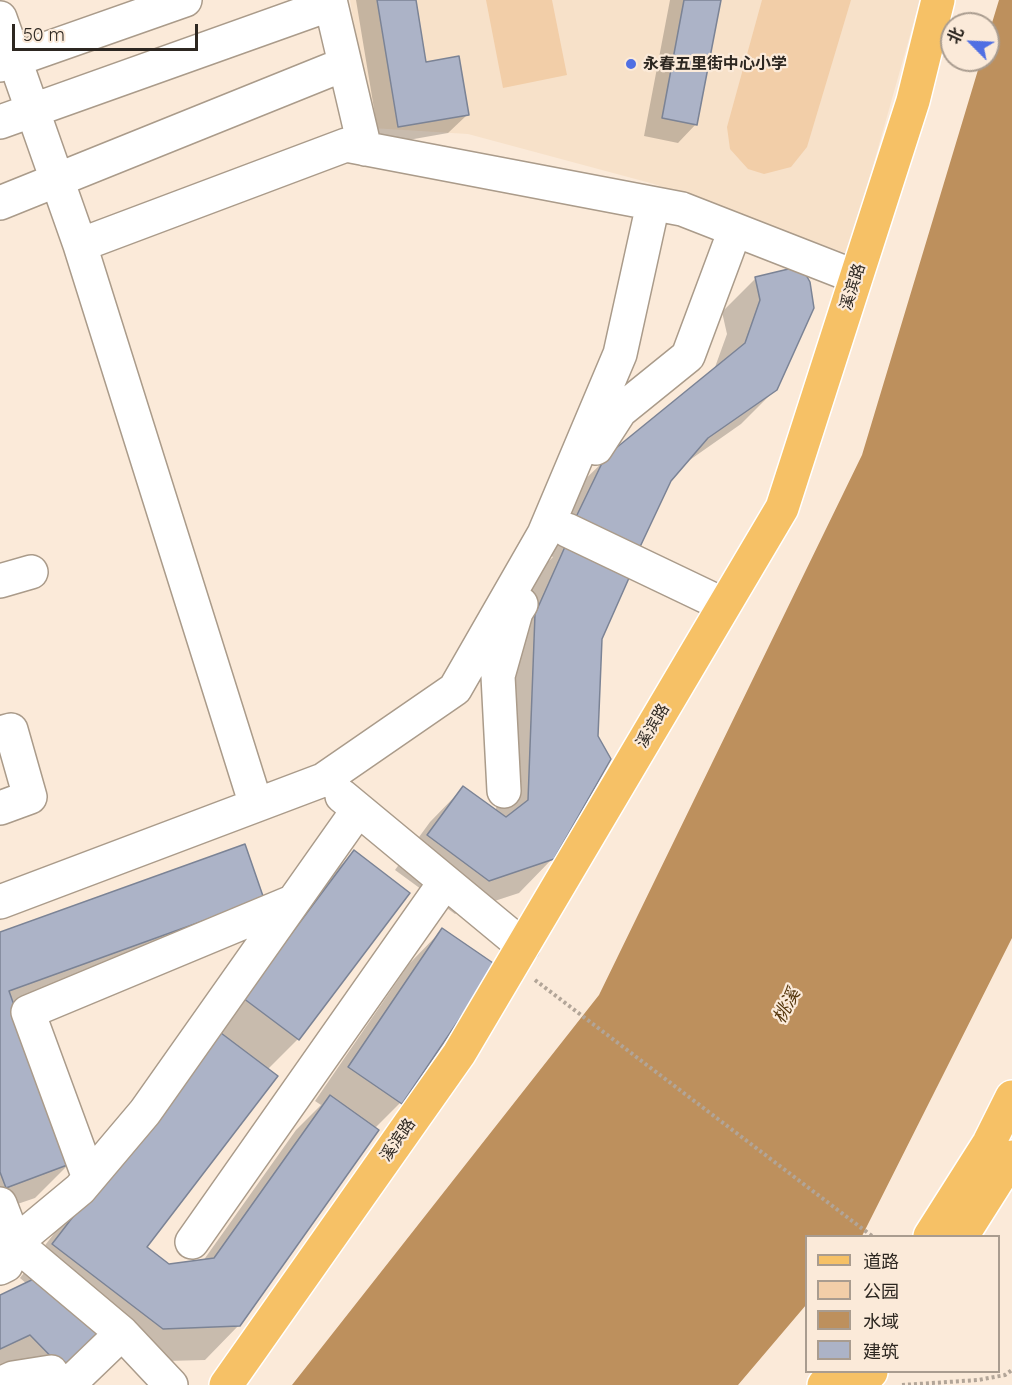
<!DOCTYPE html>
<html>
<head>
<meta charset="utf-8">
<style>
	body { margin:0 }
	#map { position:relative; width:1012px; height:1385px; overflow:hidden; background:#fbead9; font-family:Quicksand,"Noto Sans SC",sans-serif }
	canvas { display:block }
	.legend { position:absolute; left:805px; top:1235px; width:195px; height:138px; box-sizing:border-box; background:#fbead9; border:2px solid #a99c8f; margin:0; padding:8px 10px; list-style:none; font-size:18px; color:#2d2721 }
	.legend li { display:flex; align-items:center; gap:12px; height:30px }
	.legend b { width:30px; border:2px solid #a99c8f }
	.north { position:absolute; left:940px; top:12px; width:60px; height:60px; box-sizing:border-box; background:#fbead9; border:2px solid #a99c8f; border-radius:50%; rotate:294deg; font-size:16px; font-weight:700; line-height:24px; text-align:center; color:#2d2721 }
	.north::after { content:''; display:block; margin:auto; width:21px; height:27px; background:#506fe3; clip-path:polygon(50% 0,100% 100%,50% 72%,0 100%) }
	.scale { position:absolute; left:12px; top:24px; width:186px; height:27px; box-sizing:border-box; border:3px solid #2d2721; border-top:0; padding-left:8px; font-size:18px; line-height:21px; white-space:nowrap; color:#2d2721; -webkit-text-stroke:4px #fbead9; paint-order:stroke }
</style>
</head>
<body>
<div id="map">
<canvas width="1012" height="1385"></canvas>
<ul class="legend">
<li><b style="height:8px;background:#f6c166"></b>道路</li>
<li><b style="height:16px;background:#f2cea8"></b>公园</li>
<li><b style="height:16px;background:#bd905d"></b>水域</li>
<li><b style="height:16px;background:#acb3c7"></b>建筑</li>
</ul>
<div class="north">北</div>
<div class="scale">50 m</div>
</div>
<script>
const ctx = document.querySelector('canvas').getContext('2d');
ctx.lineJoin = 'round';
function fill(path, color) {
  ctx.fillStyle = color;
  ctx.fill(path, 'evenodd');
}
function shape(rows) {
  const path = new Path2D();
  for (const r of rows) {
    path.moveTo(r[0], r[1]);
    for (let i = 2; i < r.length; i += 2) path.lineTo(r[i], r[i + 1]);
  }
  return path;
}
function stroke(path, color, width, dash) {
  ctx.strokeStyle = color;
  ctx.lineWidth = width;
  ctx.lineCap = dash ? 'butt' : 'round';
  ctx.setLineDash(dash || []);
  ctx.stroke(path);
}
function label(font, color, halo, rows, align = 'center') {
  ctx.font = font + ' Quicksand,"Noto Sans SC",sans-serif';
  ctx.lineWidth = 4.5;
  ctx.setLineDash([]);
  ctx.textBaseline = 'middle';
  ctx.strokeStyle = halo;
  ctx.fillStyle = color;
  for (const [text, x, y, turn = 0] of rows) {
    ctx.save();
    ctx.translate(x, y);
    ctx.rotate((+turn || 0) * Math.PI / 180);
    ctx.textAlign = isNaN(turn) ? turn : align;
    if (halo) ctx.strokeText(text, 0, 0);
    ctx.fillText(text, 0, 0);
    ctx.restore();
  }
}
fill(shape([
	[350,0,920,0,848,254,654,184,468,134,371,128]
]), '#f7e1c9');
fill(shape([
	[486,0,552,0,567,75,503,88],
	[762,0,851,0,807,147,791,167,764,174,748,169,730,149,727,127]
]), '#f2cea8');
fill(shape([
	[999,0,1012,0,1012,938,862,1236,806,1236,806,1305,738,1385,292,1385,599,995,862,455,981,60,988,60,988,36]
]), '#bd905d');
fill(shape([
	[356,0,414,0,425,63,467,115,448,133,380,145],
	[670,0,719,0,696,124,678,143,644,136],
	[800,268,776,389,741,424,684,464,670,480,600,638,553,858,519,893,455,914,395,870,430,822,463,788,496,812,501,649,535,575,553,557,543,552,571,493,606,459,714,370,727,334,722,312,756,278],
	[354,852,408,893,298,1039,267,1070,145,1247,169,1265,203,1261,296,1130,321,1105,315,1101,409,964,442,930,400,1103,375,1128,239,1325,205,1360,128,1362,98,1339,52,1385,0,1373,0,1296,27,1284,20,1278,320,886],
	[263,899,14,1010,69,1164,35,1198,0,1210,0,934]
]), '#0003');
const building = shape([
	[377,0,416,0,426,62,459,56,469,115,398,127,377,0],
	[684,0,721,0,697,125,662,118,684,0],
	[801,266,810,282,814,308,777,390,708,438,671,481,639,549,576,517,605,457,745,343,760,300,755,277,801,266],
	[568,540,633,569,602,639,598,736,611,759,554,859,489,881,427,835,463,786,506,817,528,800,535,614,568,540],
	[245,844,264,899,9,991,70,1164,6,1188,0,1172,0,932,245,844],
	[354,850,410,893,299,1040,243,998,354,850],
	[442,928,496,965,402,1104,348,1067,442,928],
	[217,1030,278,1076,147,1247,169,1264,214,1258,330,1095,379,1130,240,1326,163,1329,52,1244,217,1030],
	[44,1274,104,1335,66,1372,30,1335,0,1349,0,1295,44,1274]
]);
fill(building, '#acb3c7');
stroke(building, '#7b8395', 1.5);
const minor = shape([
	[330,0,365,149],
	[0,18,80,245,256,805],
	[0,65,185,0],
	[0,122,331,4],
	[0,203,345,64],
	[80,245,346,145,682,209,856,277],
	[596,448,620,411,688,356,735,230],
	[567,530,724,605],
	[0,581,31,572],
	[0,733,11,730,30,797,0,808],
	[504,791,498,676,516,612,521,604],
	[342,796,523,946],
	[0,902,323,780,455,689,544,534,620,354,653,204],
	[89,1178,28,1012,292,902],
	[0,1204,15,1243,122,1333,171,1385],
	[192,1242,445,882],
	[0,1268,6,1265,15,1243,80,1189,145,1112,358,810],
	[0,1384,13,1378,51,1372,60,1385],
	[68,1385,122,1333]
]);
const major = shape([
	[930,1236,989,1143,1012,1097],
	[962,1236,1012,1157],
	[226,1385,459,1054,782,508,913,101,938,0],
	[824,1385,836,1372],
	[859,1385,871,1372]
]);
stroke(minor, '#aa9b8a', 36);
stroke(major, '#fff', 36);
stroke(shape([
	[535,980,872,1236],
	[902,1385,978,1380,1005,1375,1012,1370]
]), '#b2a598', 4, [3, 3]);
stroke(minor, '#fff', 33);
stroke(major, '#f6c166', 33);
for (const [x, y, r, color] of [
	[631,64,6,"#506fe3"]
]) {
  const dot = new Path2D();
  dot.arc(x, y, r, 0, 2 * Math.PI);
  ctx.fillStyle = color;
  ctx.fill(dot);
  stroke(dot, '#fbead9', 2);
}
label('bold 16px', '#2d2721', '#fbead9', [
	["永春五里街中心小学",643,64]
], 'left');
label('16px', '#2d2721', '#fbead9', [
	["溪滨路",853,287,-72],
	["溪滨路",653,726,-59],
	["溪滨路",398,1140,-55]
]);
label('italic 18px', '#55360c', '#fbead9', [
	["桃溪",787,1006,-62]
]);
</script>
</body>
</html>
